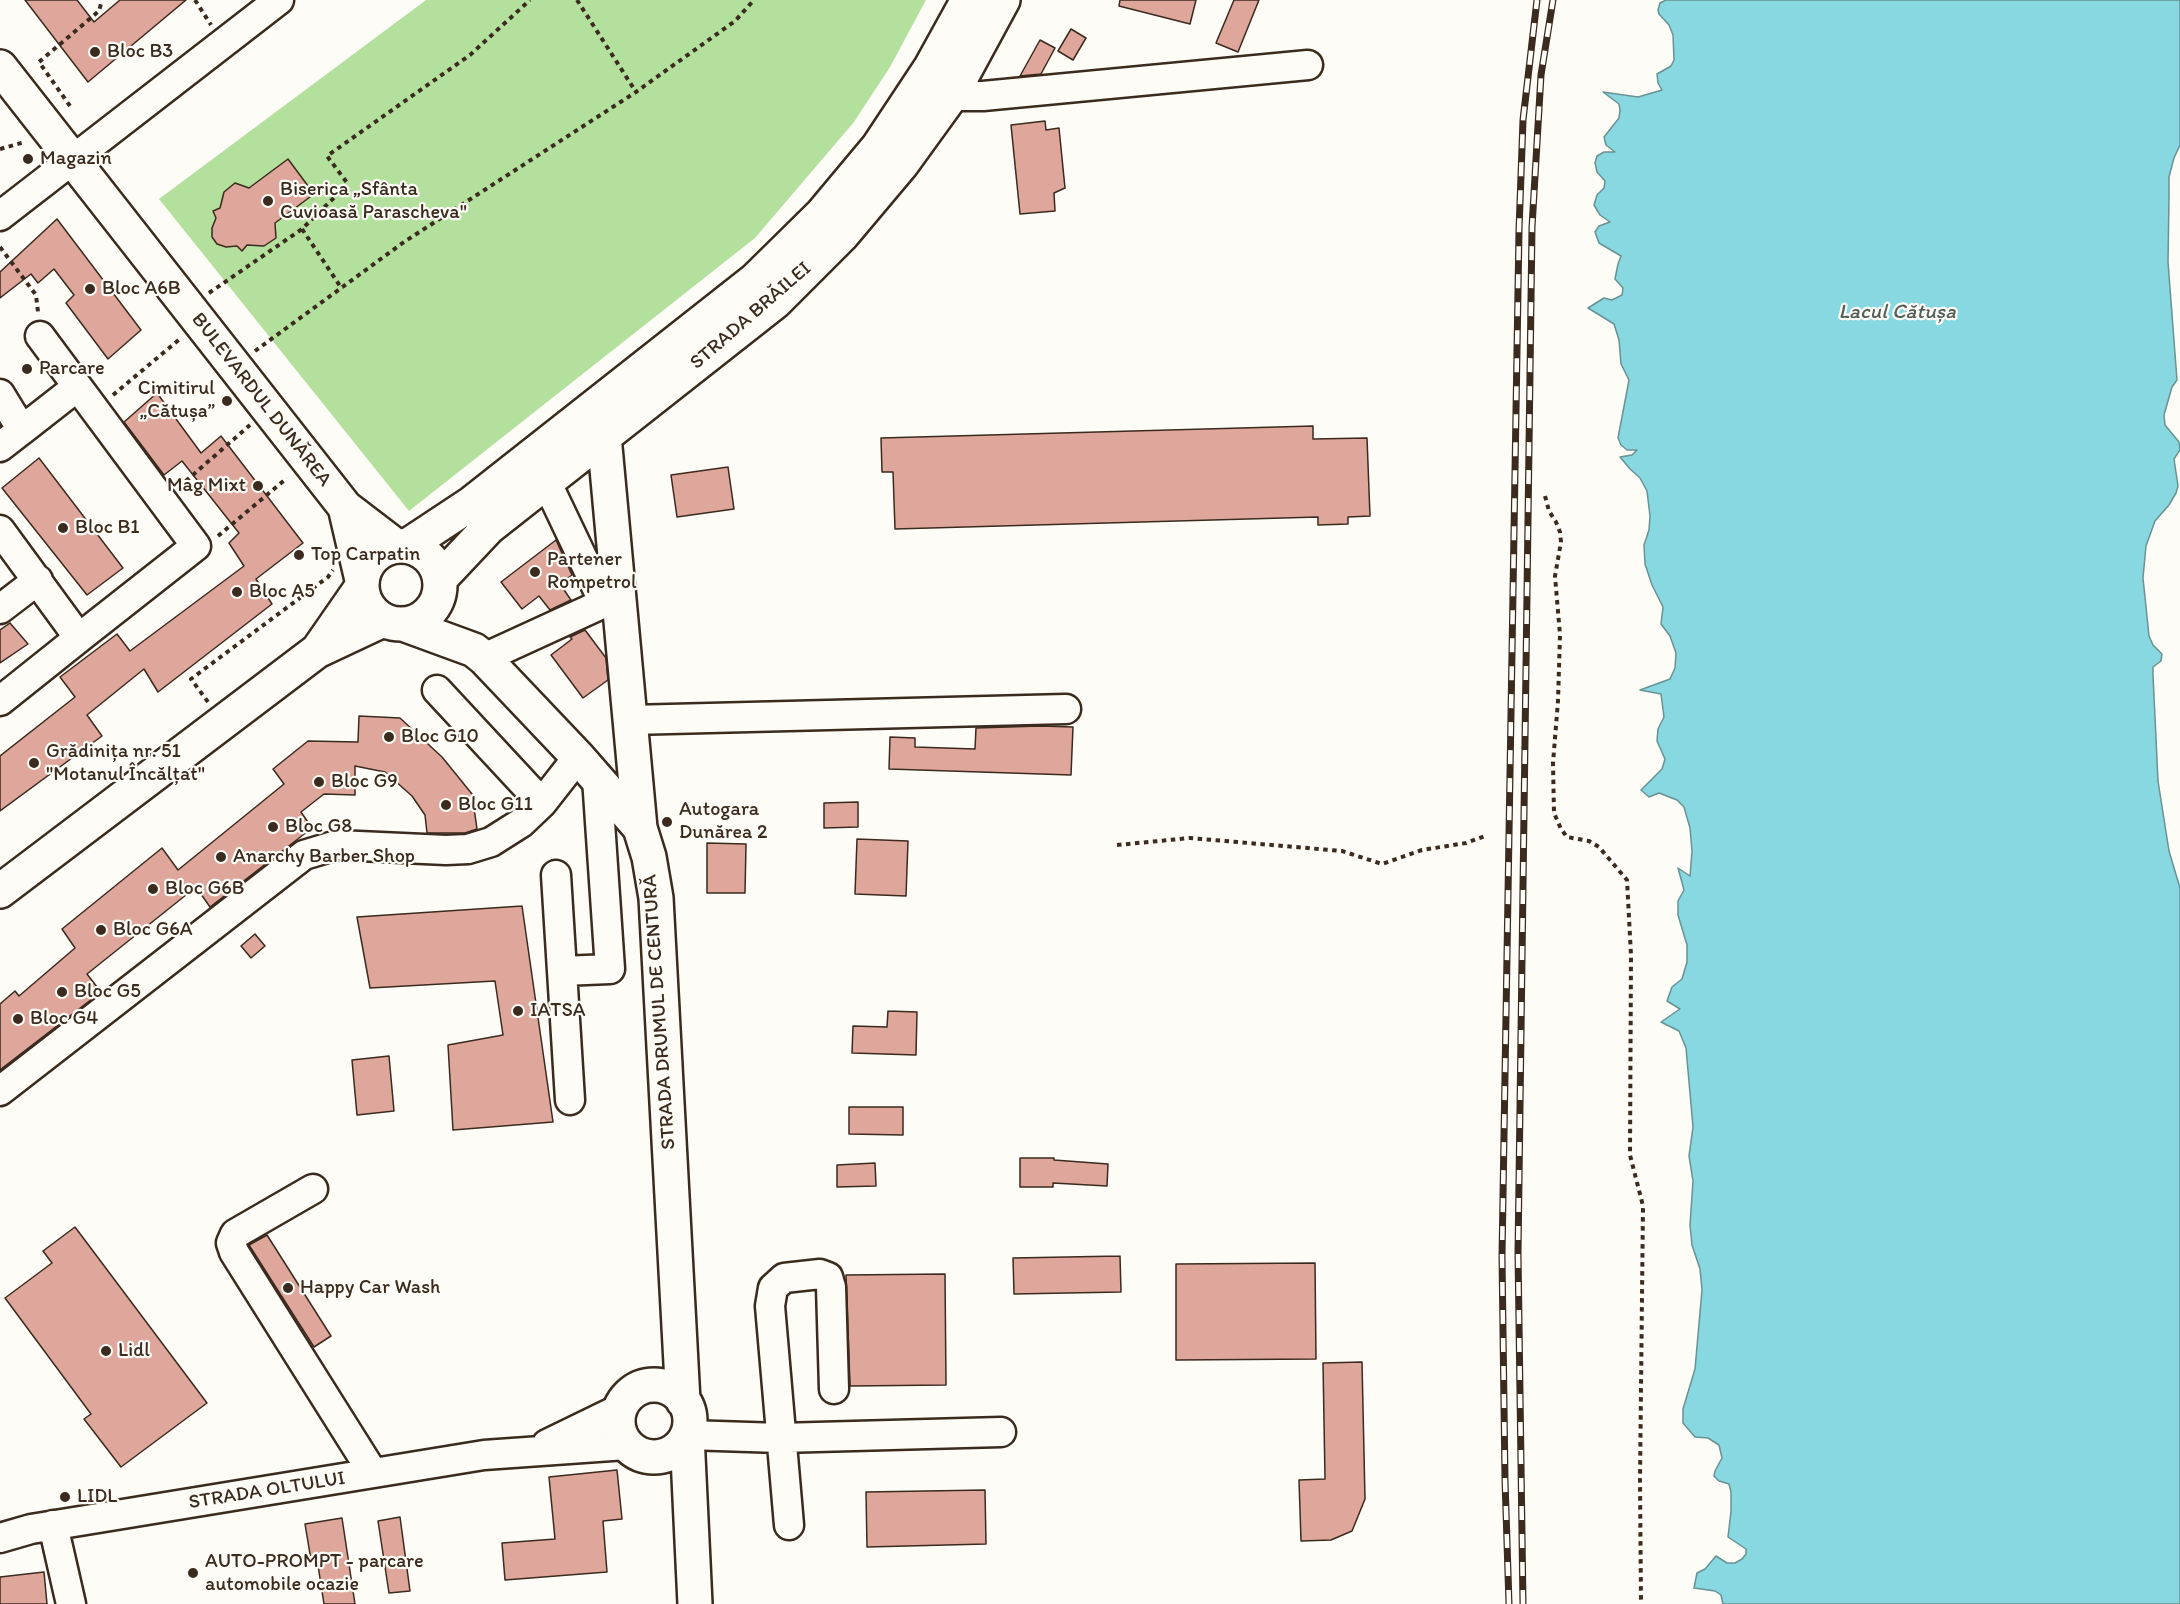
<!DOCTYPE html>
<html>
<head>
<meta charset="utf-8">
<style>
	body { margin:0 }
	canvas { display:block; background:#fdfcf7 }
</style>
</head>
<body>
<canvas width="2180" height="1604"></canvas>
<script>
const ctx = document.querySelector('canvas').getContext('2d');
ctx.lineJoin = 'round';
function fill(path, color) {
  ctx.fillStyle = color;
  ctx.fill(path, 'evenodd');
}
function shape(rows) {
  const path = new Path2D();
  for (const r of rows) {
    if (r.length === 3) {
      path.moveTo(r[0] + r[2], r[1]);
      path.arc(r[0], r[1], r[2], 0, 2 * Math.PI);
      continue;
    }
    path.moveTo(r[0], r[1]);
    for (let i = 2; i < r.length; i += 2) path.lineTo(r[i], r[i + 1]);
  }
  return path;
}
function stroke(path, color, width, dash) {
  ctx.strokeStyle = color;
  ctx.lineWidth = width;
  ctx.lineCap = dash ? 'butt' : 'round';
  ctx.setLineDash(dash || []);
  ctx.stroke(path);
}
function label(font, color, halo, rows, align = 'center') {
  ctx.font = font + ' Itim,sans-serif';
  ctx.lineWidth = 4.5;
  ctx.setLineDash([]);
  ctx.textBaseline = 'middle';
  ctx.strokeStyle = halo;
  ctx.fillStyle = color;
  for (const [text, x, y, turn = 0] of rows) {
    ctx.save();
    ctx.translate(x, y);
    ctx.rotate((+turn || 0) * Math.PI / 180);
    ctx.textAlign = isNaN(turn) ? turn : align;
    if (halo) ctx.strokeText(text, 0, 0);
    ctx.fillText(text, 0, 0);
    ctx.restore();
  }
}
fill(shape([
	[426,0,926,0,890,67,854,122,755,238,409,511,159,199]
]), '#b4e09d');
const water = shape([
	[1666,0,2180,0,2180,145,2174,158,2169,177,2169,196,2168,262,2177,380,2172,387,2164,415,2165,425,2179,442,2180,450,2174,459,2178,486,2176,493,2169,505,2155,521,2146,546,2143,578,2149,636,2153,645,2162,654,2161,661,2153,667,2153,675,2158,781,2169,851,2180,888,2180,1604,1723,1604,1721,1595,1715,1591,1694,1588,1697,1573,1705,1569,1716,1556,1727,1563,1735,1563,1742,1559,1746,1554,1746,1549,1728,1537,1731,1511,1731,1492,1729,1484,1719,1481,1714,1476,1715,1471,1722,1458,1719,1445,1708,1438,1695,1437,1683,1423,1683,1409,1695,1369,1702,1290,1700,1269,1692,1245,1690,1225,1693,1181,1689,1156,1693,1127,1686,1048,1679,1031,1661,1022,1680,1009,1667,1001,1672,987,1682,979,1687,962,1687,945,1678,915,1678,901,1684,890,1678,868,1690,876,1692,851,1690,828,1684,807,1677,800,1659,793,1649,797,1641,790,1662,769,1665,759,1657,741,1658,729,1664,717,1661,694,1640,690,1670,679,1675,668,1676,653,1670,636,1661,624,1663,607,1652,585,1645,564,1644,545,1649,530,1650,516,1647,491,1640,478,1630,469,1620,457,1632,455,1637,450,1627,450,1621,445,1618,438,1629,380,1621,364,1619,340,1614,324,1588,308,1604,298,1612,300,1622,295,1623,288,1615,279,1618,264,1621,256,1599,243,1595,232,1599,226,1610,222,1600,215,1594,205,1597,195,1604,188,1605,181,1597,172,1595,163,1597,156,1604,152,1615,152,1606,145,1604,137,1619,118,1620,110,1619,104,1603,92,1638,97,1662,90,1658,83,1657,74,1671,66,1674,60,1673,35,1669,25,1659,14,1658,10,1660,3,1666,0]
]);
fill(water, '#87d8e1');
stroke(water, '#699293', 1.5);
const building = shape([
	[25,0,77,0,94,22,120,0,186,0,88,82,25,0],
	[1120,0,1196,0,1190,24,1119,6,1120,0],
	[1234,0,1259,0,1238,52,1216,43,1234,0],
	[1071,29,1086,38,1073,60,1058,51,1071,29],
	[1040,40,1055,48,1041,74,1020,76,1040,40],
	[1045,121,1046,130,1059,128,1065,188,1054,193,1055,211,1020,214,1011,125,1045,121],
	[288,159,314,194,275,223,276,238,264,246,247,245,242,251,237,246,226,247,217,244,212,237,212,228,216,218,213,211,220,208,224,192,235,183,249,188,288,159],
	[57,219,141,330,108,359,66,303,74,295,54,269,38,283,31,274,0,298,0,272,57,219],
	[157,393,201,453,221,436,303,543,256,579,272,604,158,692,144,669,87,715,102,736,0,811,0,756,75,697,60,677,117,634,130,651,244,566,229,543,239,533,182,461,164,475,124,422,157,393],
	[1313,426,1313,439,1367,438,1370,516,1348,517,1348,524,1318,525,1318,517,895,529,893,472,882,472,881,438,1313,426],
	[39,458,123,568,87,595,2,488,39,458],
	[728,467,734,509,677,517,671,475,728,467],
	[556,540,572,575,560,584,571,600,550,610,539,596,522,609,501,582,556,540],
	[10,623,28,644,0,663,0,630,10,623],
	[585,630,606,658,608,680,583,698,551,655,572,639,570,637,585,630],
	[359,716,400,718,442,757,472,794,477,829,465,833,427,833,425,815,412,796,385,772,355,766,355,795,324,794,301,812,312,828,210,907,196,887,87,974,101,992,0,1070,0,1004,15,991,19,996,75,948,62,929,162,848,178,870,284,784,273,769,308,741,358,742,359,716],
	[1040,726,1073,727,1071,775,889,769,890,737,915,738,915,747,975,749,976,728,1040,726],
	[858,802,858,827,824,828,824,803,858,802],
	[857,839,908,841,906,896,855,894,857,839],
	[707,843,746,844,745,893,707,893,707,843],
	[522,906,553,1122,453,1130,448,1045,503,1035,495,981,370,988,357,917,522,906],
	[255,934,265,946,251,958,241,946,255,934],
	[888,1011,917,1012,916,1055,852,1053,853,1026,887,1027,888,1011],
	[389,1056,394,1111,357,1115,352,1060,389,1056],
	[849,1107,903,1107,903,1135,849,1134,849,1107],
	[1020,1158,1054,1158,1054,1160,1108,1164,1107,1186,1053,1183,1053,1187,1020,1187,1020,1158],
	[875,1163,876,1186,837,1187,837,1165,875,1163],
	[75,1227,207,1403,121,1467,84,1419,91,1414,5,1298,52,1263,43,1251,75,1227],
	[267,1235,331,1336,314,1347,249,1245,267,1235],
	[1120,1256,1121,1292,1014,1294,1013,1258,1120,1256],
	[1315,1263,1316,1359,1176,1360,1176,1264,1315,1263],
	[945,1274,946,1385,850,1386,846,1275,945,1274],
	[1362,1362,1365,1499,1352,1531,1331,1540,1301,1541,1299,1480,1325,1479,1323,1363,1362,1362],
	[617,1470,622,1519,603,1521,607,1572,505,1580,502,1543,555,1539,549,1477,617,1470],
	[985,1490,986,1544,867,1547,866,1492,985,1490],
	[400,1517,410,1591,389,1593,378,1521,400,1517],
	[342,1518,355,1604,324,1604,317,1559,311,1560,305,1524,342,1518],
	[44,1572,47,1604,0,1604,0,1577,44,1572]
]);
fill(building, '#dfa69b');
stroke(building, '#3b2a1e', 1.5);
const minor = shape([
	[951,96,983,96,1308,65],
	[0,216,279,0],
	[40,336,196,546,79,638],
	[0,394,22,430,77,387],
	[0,447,22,430],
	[0,530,79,638,0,701],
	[0,609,38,580],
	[484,658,604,603,546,481],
	[437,690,542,803],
	[630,720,1066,709],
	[556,875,562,971,610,969,597,778],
	[562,971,570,1100],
	[0,1091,304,855,337,845,446,850,468,849,491,842,521,823,542,803,578,757],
	[313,1189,235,1234,231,1243,234,1252,373,1473],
	[687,1435,780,1438,1001,1432],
	[547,1444,619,1409],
	[53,1525,71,1604],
	[789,1525,770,1306,773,1288,784,1278,820,1274,828,1277,831,1287,834,1389],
	[0,1538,31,1529,484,1455,626,1445]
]);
const major = shape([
	[0,67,345,507,396,546],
	[345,507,362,580],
	[318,650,361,588],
	[0,891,317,651,383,620]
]);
const highway = shape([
	[604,436,640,828],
	[401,585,39],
	[407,546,472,503,755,280,822,214,878,147,931,67,968,0],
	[440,579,489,527,775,302,843,234,901,165,951,96,1003,0],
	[403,624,474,650,484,658,578,757,640,828,649,857,656,898,683,1401],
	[654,1421,36],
	[687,1435,695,1604]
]);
stroke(minor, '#3b2a1e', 33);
stroke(major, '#3b2a1e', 38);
stroke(highway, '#3b2a1e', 38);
stroke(shape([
	[195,0,211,25],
	[577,0,636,92],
	[70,106,39,62,99,11,102,0],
	[0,149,25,142],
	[302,229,342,289],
	[0,247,36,295,38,312],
	[209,293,302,229,348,184,327,156,470,55,530,0],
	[255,351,404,242,636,92,735,21,754,0],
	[113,395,181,338],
	[179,487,250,425],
	[1545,496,1549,511,1556,522,1560,532,1561,542,1555,576,1560,635,1558,701,1553,763,1554,813,1561,829,1567,837,1589,841,1599,847,1627,880,1631,955,1630,1155,1643,1206,1640,1481,1641,1604],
	[218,536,287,478],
	[208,702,191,679,328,577,333,570],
	[1117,845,1190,838,1342,851,1382,864,1422,850,1466,843,1485,836]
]), '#3b2a1e', 4, [4.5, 4.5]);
stroke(minor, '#fdfcf7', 28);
stroke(major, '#fdfcf7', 33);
stroke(highway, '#fdfcf7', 33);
const rail = shape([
	[1509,1604,1505,1480,1502,1256,1519,230,1523,120,1537,0],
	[1523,1604,1518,1253,1532,227,1541,75,1553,0]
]);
stroke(rail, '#3b2a1e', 7);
stroke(rail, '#fdfcf7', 4.5, [14]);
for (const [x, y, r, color] of [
	[95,52,6,"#3b2a1e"],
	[28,159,6,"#3b2a1e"],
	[268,201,6,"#3b2a1e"],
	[90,289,6,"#3b2a1e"],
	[27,369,6,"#3b2a1e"],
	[227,401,6,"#3b2a1e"],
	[258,486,6,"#3b2a1e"],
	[63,528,6,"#3b2a1e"],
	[299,555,6,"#3b2a1e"],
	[535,572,6,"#3b2a1e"],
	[237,592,6,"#3b2a1e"],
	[389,737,6,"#3b2a1e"],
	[34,763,6,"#3b2a1e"],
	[319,782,6,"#3b2a1e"],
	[446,805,6,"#3b2a1e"],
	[667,822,6,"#3b2a1e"],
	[273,827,6,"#3b2a1e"],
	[221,857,6,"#3b2a1e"],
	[153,889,6,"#3b2a1e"],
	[101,930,6,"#3b2a1e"],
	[62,992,6,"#3b2a1e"],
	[518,1011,6,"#3b2a1e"],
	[18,1019,6,"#3b2a1e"],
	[288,1288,6,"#3b2a1e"],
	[106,1351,6,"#3b2a1e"],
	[65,1497,6,"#3b2a1e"],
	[193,1573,6,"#3b2a1e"]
]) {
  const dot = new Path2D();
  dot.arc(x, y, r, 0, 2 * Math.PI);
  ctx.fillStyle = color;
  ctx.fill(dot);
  stroke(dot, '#fdfcf7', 2);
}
label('20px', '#3b2a1e', '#fdfcf7', [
	["Bloc B3",107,52],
	["Magazin",40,159],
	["Biserica „Sfânta",280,190],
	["Cuvioasă Parascheva\"",280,213],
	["Bloc A6B",102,289],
	["Parcare",39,369],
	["Cimitirul",215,389,"right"],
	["„Cătușa”",215,412,"right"],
	["Mag Mixt",246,486,"right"],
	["Bloc B1",75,528],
	["Top Carpatin",311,555],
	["Partener",547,560],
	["Rompetrol",547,583],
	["Bloc A5",249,592],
	["Bloc G10",401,737],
	["Grădinița nr. 51",46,752],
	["\"Motanul Încălțat\"",46,775],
	["Bloc G9",331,782],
	["Bloc G11",458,805],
	["Autogara",679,810],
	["Dunărea 2",679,833],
	["Bloc G8",285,827],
	["Anarchy Barber Shop",233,857],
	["Bloc G6B",165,889],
	["Bloc G6A",113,930],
	["Bloc G5",74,992],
	["IATSA",530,1011],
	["Bloc G4",30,1019],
	["Happy Car Wash",300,1288],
	["Lidl",118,1351],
	["LIDL",77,1497],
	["AUTO-PROMPT - parcare",205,1562],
	["automobile ocazie",205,1585]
], 'left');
label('20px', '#3b2a1e', '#fdfcf7', [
	["STRADA BRĂILEI",751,316,-41],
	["BULEVARDUL DUNĂREA",261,400,52],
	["STRADA DRUMUL DE CENTURĂ",660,1012,-94],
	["STRADA OLTULUI",267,1491,-9]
]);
label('italic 21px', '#525e58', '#fdfcf7', [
	["Lacul Cătușa",1897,313]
]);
</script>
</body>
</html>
